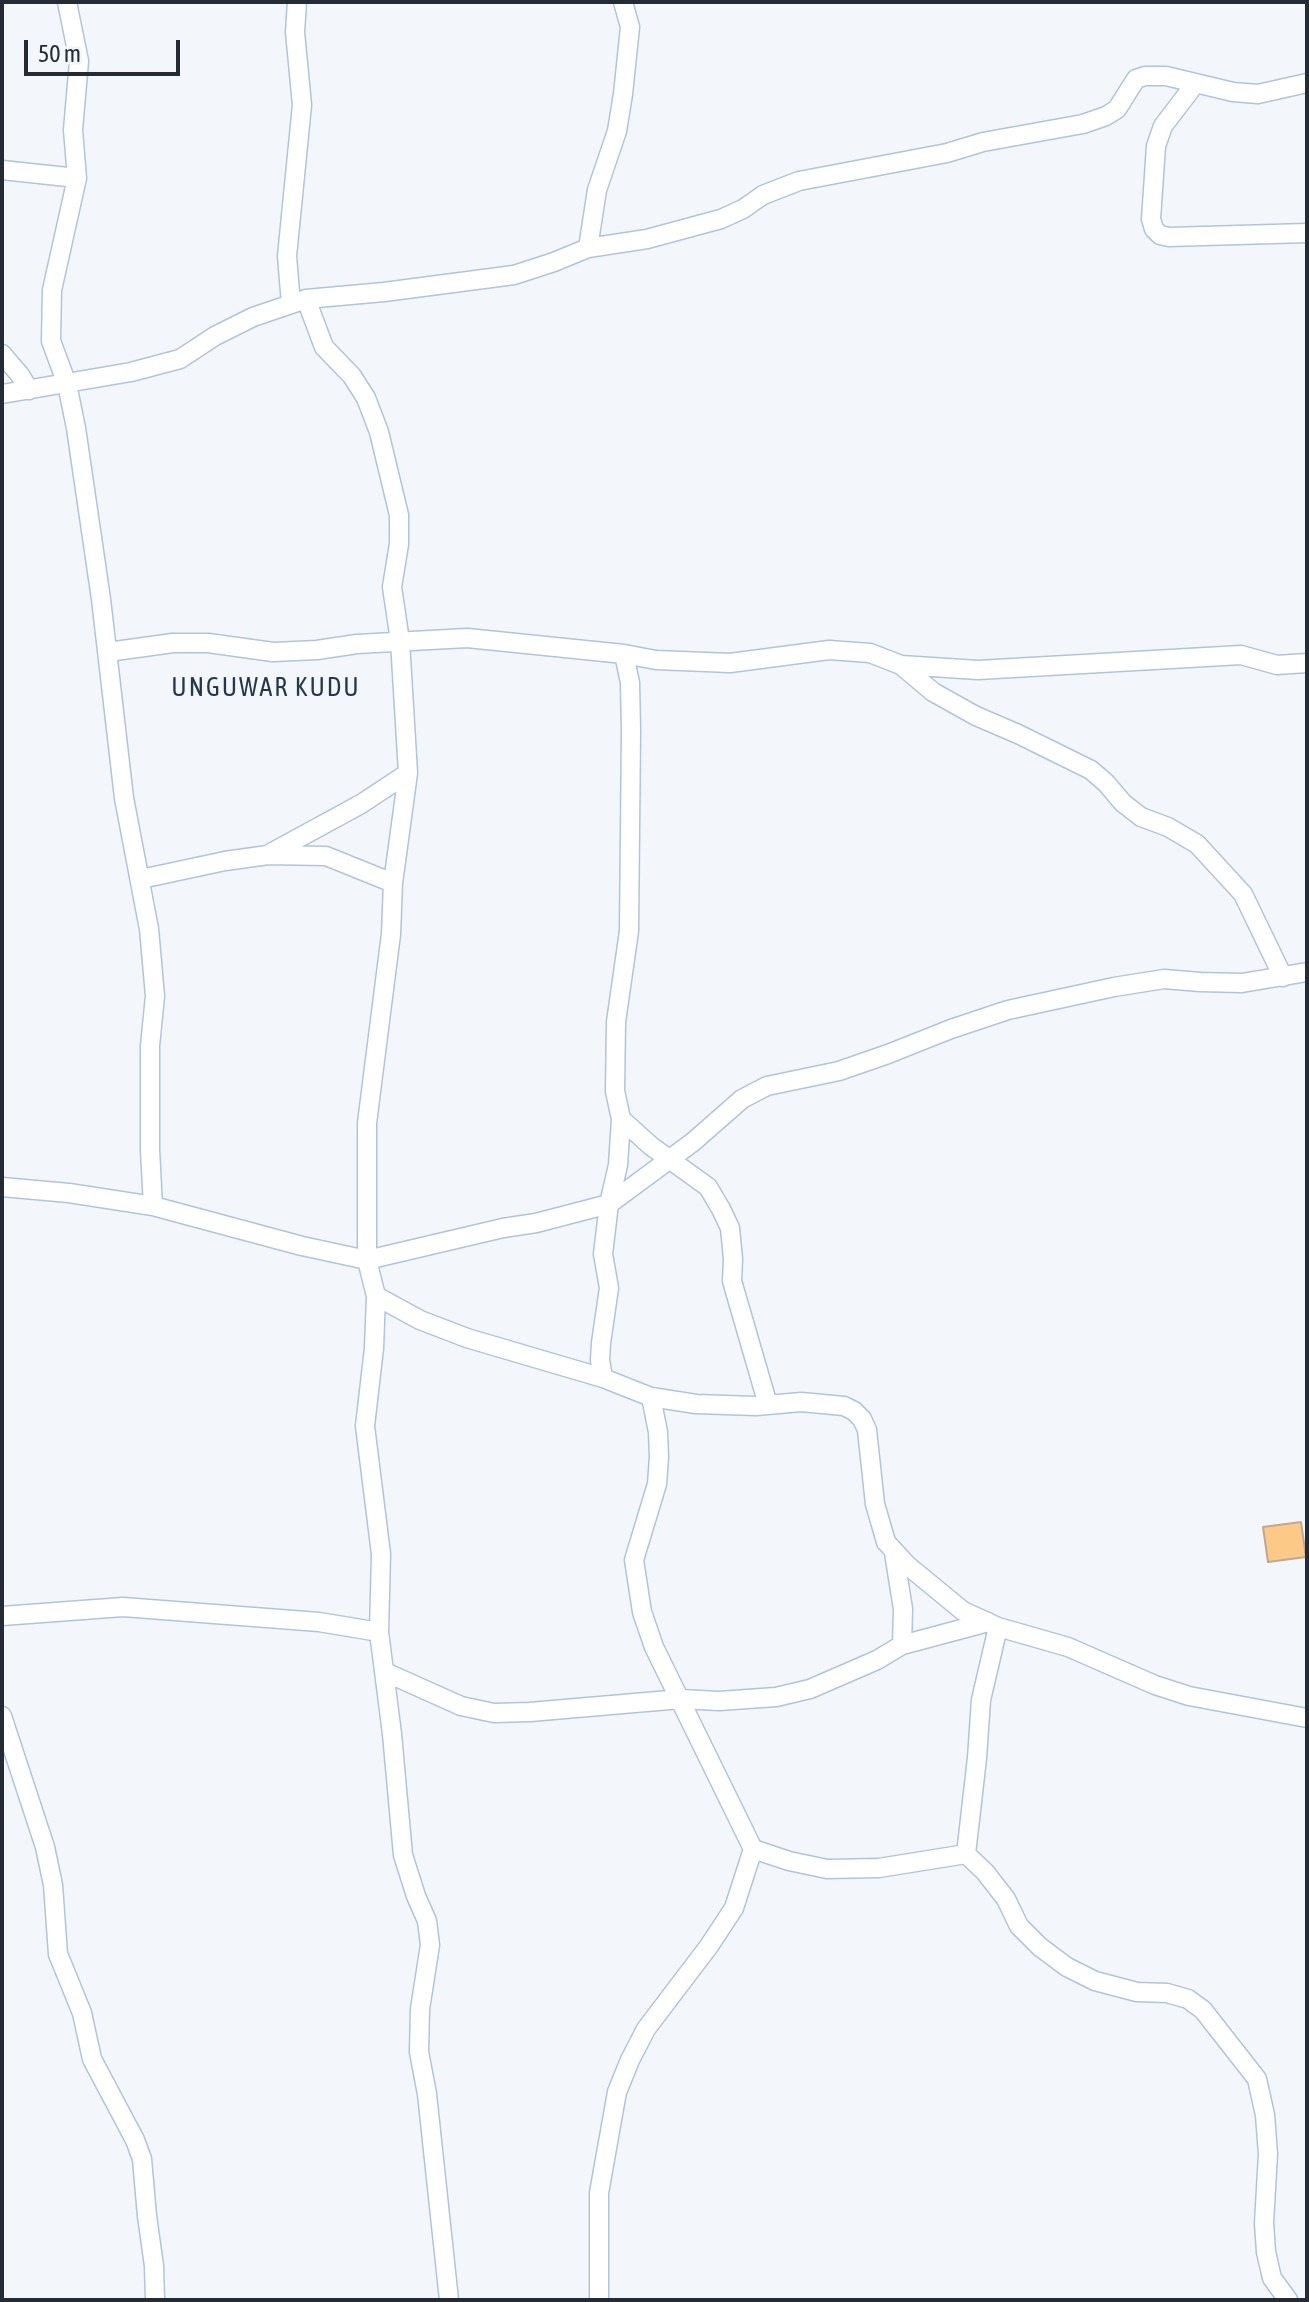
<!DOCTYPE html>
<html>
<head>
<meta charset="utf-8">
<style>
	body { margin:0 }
	#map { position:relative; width:1309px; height:2302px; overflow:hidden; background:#f3f7fc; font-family:"Asap Condensed",sans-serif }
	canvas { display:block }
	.frame { position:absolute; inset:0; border:4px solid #242b35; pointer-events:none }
	.scale { position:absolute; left:24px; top:40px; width:156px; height:36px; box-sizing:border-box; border:4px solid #242b35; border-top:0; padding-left:10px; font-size:24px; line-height:28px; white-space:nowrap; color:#242b35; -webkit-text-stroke:6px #f3f7fc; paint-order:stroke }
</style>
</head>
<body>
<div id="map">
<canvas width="1309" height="2302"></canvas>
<div class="frame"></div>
<div class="scale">50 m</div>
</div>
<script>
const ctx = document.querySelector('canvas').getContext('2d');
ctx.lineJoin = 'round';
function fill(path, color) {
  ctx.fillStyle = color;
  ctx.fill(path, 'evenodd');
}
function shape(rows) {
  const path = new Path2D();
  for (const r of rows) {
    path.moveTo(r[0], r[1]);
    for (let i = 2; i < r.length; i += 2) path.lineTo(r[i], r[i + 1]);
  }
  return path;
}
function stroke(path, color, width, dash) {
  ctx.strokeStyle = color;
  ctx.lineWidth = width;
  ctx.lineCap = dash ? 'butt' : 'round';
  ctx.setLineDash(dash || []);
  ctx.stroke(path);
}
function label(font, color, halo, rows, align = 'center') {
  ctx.font = font + ' "Asap Condensed",sans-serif';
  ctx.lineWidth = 6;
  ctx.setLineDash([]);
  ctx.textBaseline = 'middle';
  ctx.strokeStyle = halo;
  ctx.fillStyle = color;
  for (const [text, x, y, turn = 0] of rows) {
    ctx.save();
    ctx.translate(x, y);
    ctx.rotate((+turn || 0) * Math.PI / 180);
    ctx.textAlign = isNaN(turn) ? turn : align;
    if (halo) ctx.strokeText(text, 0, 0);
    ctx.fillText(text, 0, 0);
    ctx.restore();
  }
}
const building = shape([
	[1301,1522,1306,1557,1268,1562,1263,1527,1301,1522]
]);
fill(building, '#fdc986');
stroke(building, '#beaa92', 2);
const street = shape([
	[67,2,79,61,73,130,77,178,52,290,51,341,67,384,76,428,101,599,124,798,149,929,155,996,150,1046,150,1150,153,1206],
	[1195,84,1163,126,1156,146,1151,219,1154,229,1160,235,1169,237,1307,233],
	[2,170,77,178],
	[588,248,597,190,617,131,623,94,630,27,623,2],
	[306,299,324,347,352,376,366,398,379,432,399,515,399,544,392,587,400,641,408,773,393,883,391,934,367,1123,367,1260,376,1296,374,1348,365,1426,381,1554,379,1632,392,1734,403,1855,416,1896,427,1921,430,1945,420,2009,419,2052,427,2094,449,2300],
	[291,304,287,256,302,105,295,32,297,2],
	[2,354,20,375,29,390],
	[2,394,131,372,180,359,215,336,253,317,306,299,384,292,514,275,554,262,588,248,647,239,721,219,743,209,763,195,799,181,947,153,983,142,1083,124,1106,116,1117,109,1136,79,1145,76,1166,76,1233,92,1258,94,1307,83],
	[108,652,173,643,208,643,273,652,317,650,357,644,467,638,624,654,656,660,730,663,829,650,870,653,901,665,933,692,976,716,1018,734,1091,770,1106,783,1123,803,1141,817,1168,827,1197,844,1243,894,1283,977],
	[901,665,978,670,1241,655,1277,665,1307,663],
	[271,853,361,804,408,773],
	[141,879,225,861,268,855,326,856,393,883],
	[621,1119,651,1146,708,1187,721,1209,730,1228,733,1259,732,1281,768,1405],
	[2,1187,69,1193,153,1206,302,1246,367,1260,503,1228,536,1223,609,1204,693,1142,742,1099,767,1086,839,1071,888,1054,951,1029,1008,1010,1114,987,1164,979,1200,982,1242,983,1307,972],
	[376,1296,420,1320,467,1338,603,1378,651,1397,696,1404,756,1406,801,1402,844,1406,854,1411,862,1419,867,1430,875,1504,886,1542,907,1565,963,1611,998,1627,1068,1647,1155,1685,1189,1696,1307,1718],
	[603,1378,600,1360,601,1343,609,1288,603,1254,609,1204,618,1165,621,1119,615,1091,616,1022,629,931,631,731,630,683,624,654],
	[894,1553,903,1609,902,1645],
	[2,1616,123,1607,319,1622,379,1632],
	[385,1672,461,1706,494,1713,530,1712,681,1699,719,1701,776,1697,810,1689,877,1660,902,1645,988,1622],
	[2,1716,45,1847,53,1885,58,1954,82,2013,92,2059,135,2140,142,2159,147,2216,154,2266,155,2300],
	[753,1849,789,1861,827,1869,879,1868,966,1854],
	[966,1854,985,1872,1006,1899,1019,1926,1040,1947,1067,1967,1095,1981,1137,1992,1167,1993,1188,1999,1203,2010,1257,2079,1265,2115,1268,2154,1264,2223,1266,2252,1272,2278,1288,2300],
	[966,1854,977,1758,981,1700,998,1627],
	[599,2300,599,2193,617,2092,630,2060,646,2029,709,1946,734,1908,753,1849,654,1647,642,1612,634,1560,657,1484,659,1457,658,1432,651,1397]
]);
stroke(street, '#b1c4dc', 21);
stroke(street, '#fff', 18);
ctx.letterSpacing = '2px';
label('26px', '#27374a', '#f3f7fc', [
	["UNGUWAR KUDU",266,688]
]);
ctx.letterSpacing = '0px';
</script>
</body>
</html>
